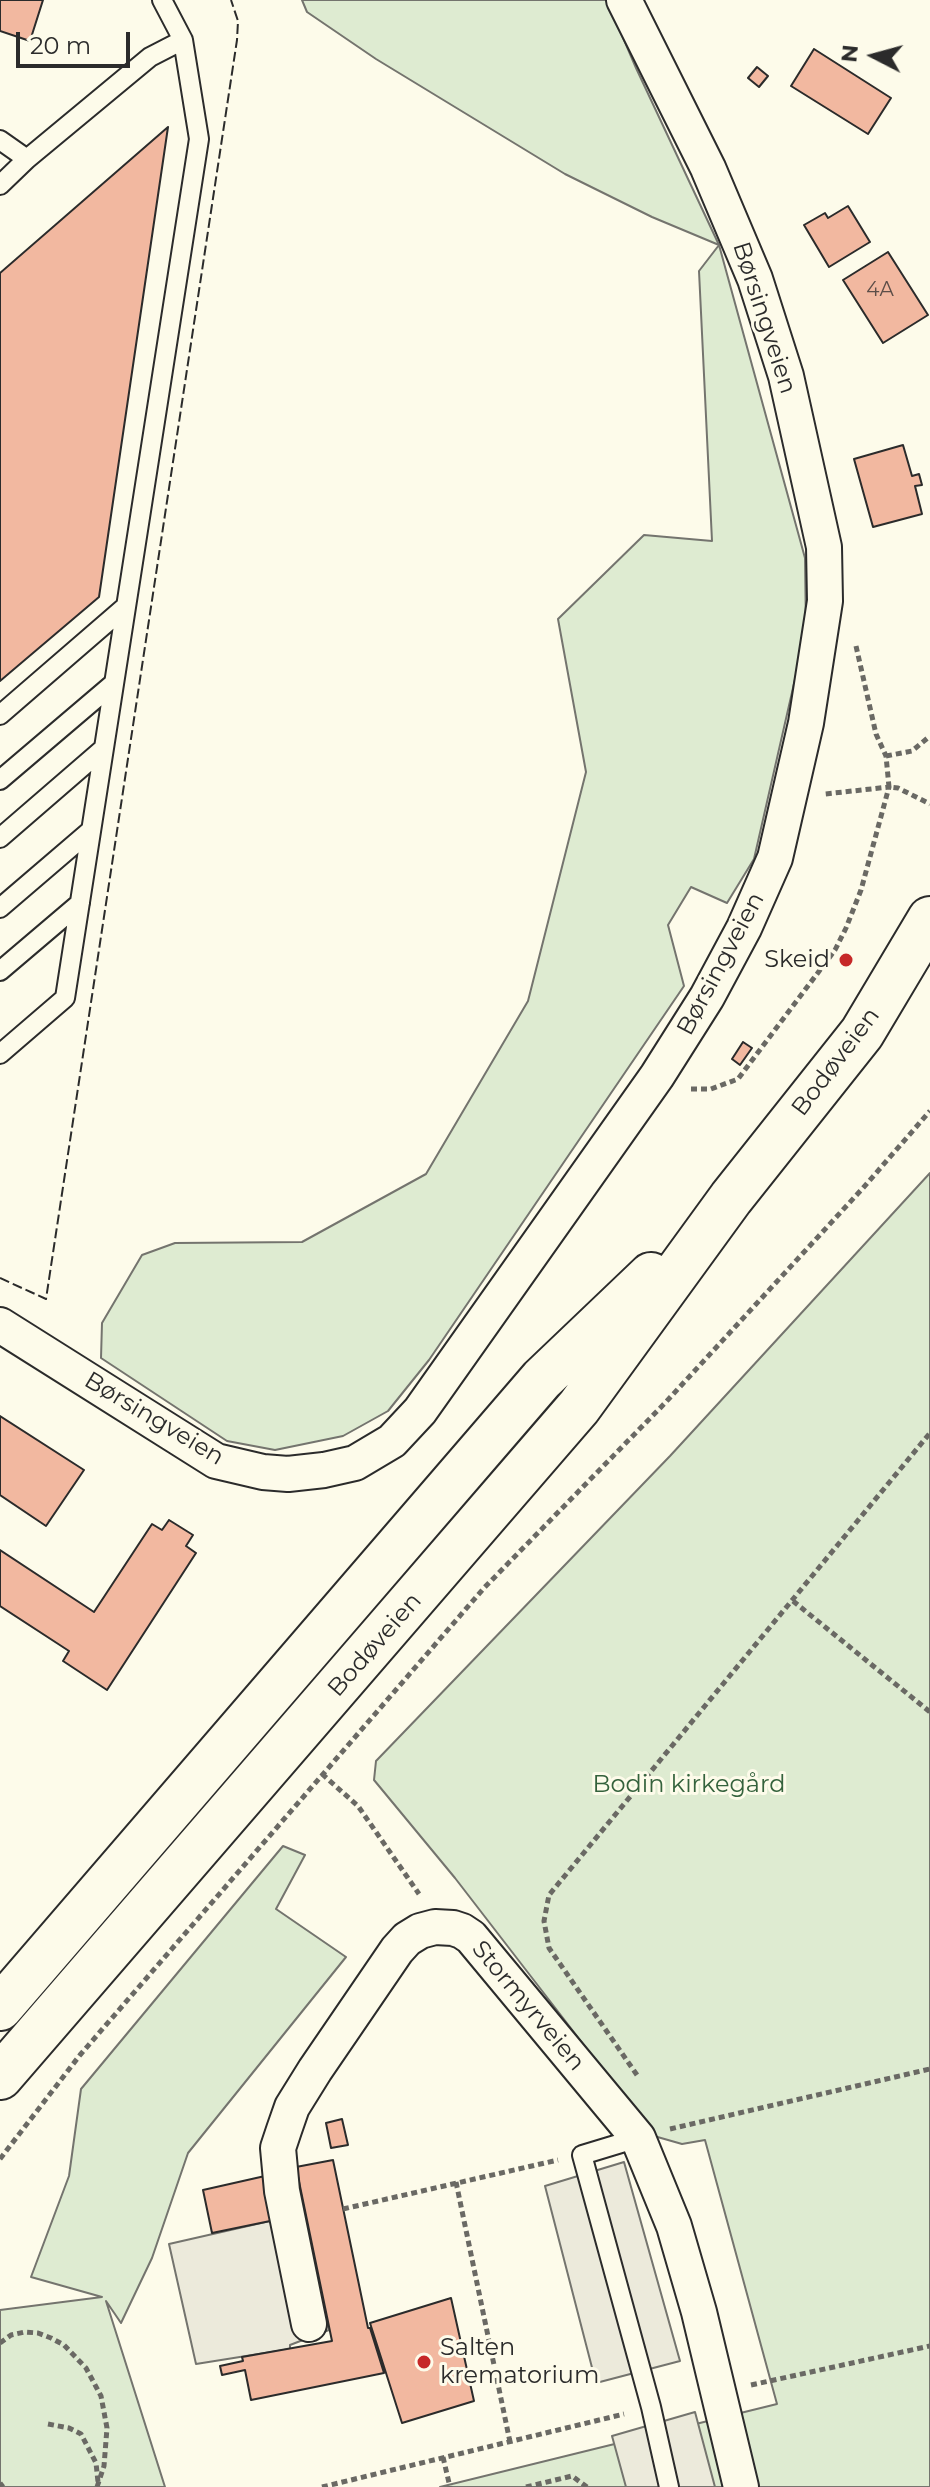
<!DOCTYPE html>
<html>
<head>
<meta charset="utf-8">
<style>
	body { margin:0 }
	#map { position:relative; width:930px; height:2487px; overflow:hidden; background:#fdfbea; font-family:Montserrat,sans-serif }
	canvas { display:block }
	.north { position:absolute; left:834px; top:16px; width:80px; height:80px; -webkit-text-stroke:6px #fdfbea; paint-order:stroke; rotate:276deg; font-size:22px; font-weight:700; line-height:32px; text-align:center; color:#2b2b2b }
	.north::after { content:''; display:block; margin:auto; width:28px; height:36px; background:#2b2b2b; clip-path:polygon(50% 0,100% 100%,50% 72%,0 100%) }
	.scale { position:absolute; left:16px; top:32px; width:114px; height:36px; box-sizing:border-box; border:4px solid #2b2b2b; border-top:0; padding-left:10px; font-size:24px; line-height:28px; white-space:nowrap; color:#2b2b2b; -webkit-text-stroke:6px #fdfbea; paint-order:stroke }
</style>
</head>
<body>
<div id="map">
<canvas width="930" height="2487"></canvas>
<div class="north">N</div>
<div class="scale">20 m</div>
</div>
<script>
const ctx = document.querySelector('canvas').getContext('2d');
ctx.lineJoin = 'round';
function fill(path, color) {
  ctx.fillStyle = color;
  ctx.fill(path, 'evenodd');
}
function shape(rows) {
  const path = new Path2D();
  for (const r of rows) {
    path.moveTo(r[0], r[1]);
    for (let i = 2; i < r.length; i += 2) path.lineTo(r[i], r[i + 1]);
  }
  return path;
}
function stroke(path, color, width, dash) {
  ctx.strokeStyle = color;
  ctx.lineWidth = width;
  ctx.lineCap = dash ? 'butt' : 'round';
  ctx.setLineDash(dash || []);
  ctx.stroke(path);
}
function label(font, color, halo, rows, align = 'center') {
  ctx.font = font + ' Montserrat,sans-serif';
  ctx.lineWidth = 6;
  ctx.setLineDash([]);
  ctx.textBaseline = 'middle';
  ctx.strokeStyle = halo;
  ctx.fillStyle = color;
  for (const [text, x, y, turn = 0] of rows) {
    ctx.save();
    ctx.translate(x, y);
    ctx.rotate((+turn || 0) * Math.PI / 180);
    ctx.textAlign = isNaN(turn) ? turn : align;
    if (halo) ctx.strokeText(text, 0, 0);
    ctx.fillText(text, 0, 0);
    ctx.restore();
  }
}
const green = shape([
	[302,0,607,0,636,68,719,245,805,558,806,631,754,859,727,903,691,887,668,925,684,986,429,1360,388,1411,343,1436,275,1450,227,1441,101,1358,102,1323,142,1255,175,1243,302,1242,426,1174,528,1001,586,772,558,619,644,535,712,541,699,271,719,245,652,217,565,174,376,59,307,12,302,0],
	[930,1173,930,2487,440,2487,777,2404,705,2140,682,2144,654,2136,455,1878,374,1780,376,1761,670,1456,930,1173],
	[283,1846,305,1855,276,1909,346,1957,188,2153,152,2258,121,2323,106,2301,165,2487,0,2487,0,2310,102,2297,31,2277,69,2176,81,2089,283,1846]
]);
fill(green, '#deebd1');
stroke(green, '#74746e', 2);
const parking = shape([
	[624,2162,680,2361,596,2383,545,2186,624,2162],
	[305,2213,329,2330,290,2345,290,2349,196,2364,169,2244,305,2213],
	[695,2412,715,2487,626,2487,612,2436,695,2412]
]);
fill(parking, '#eceadb');
stroke(parking, '#74746e', 2);
const building = shape([
	[0,0,43,0,30,41,0,31,0,0],
	[814,49,891,98,868,134,791,86,814,49],
	[757,67,768,76,759,87,748,78,757,67],
	[168,127,99,597,0,681,0,273,168,127],
	[848,206,870,242,829,267,804,225,825,213,828,218,848,206],
	[888,252,928,315,883,343,843,280,888,252],
	[903,445,912,476,919,474,922,485,915,486,922,514,873,527,854,459,903,445],
	[743,1042,752,1048,740,1065,732,1059,743,1042],
	[0,1416,84,1470,46,1526,0,1495,0,1416],
	[169,1520,193,1535,186,1546,196,1553,107,1690,63,1661,69,1651,0,1606,0,1550,94,1612,152,1524,162,1530,169,1520],
	[342,2119,348,2145,331,2148,326,2123,342,2119],
	[333,2160,368,2328,370,2328,384,2373,251,2400,245,2370,222,2375,220,2366,243,2361,242,2357,332,2341,296,2167,333,2160],
	[265,2176,275,2220,212,2233,203,2190,265,2176],
	[451,2298,474,2401,402,2423,370,2323,451,2298]
]);
fill(building, '#f2b8a0');
stroke(building, '#2b2b2b', 2);
const service = shape([
	[0,140,27,159],
	[0,185,27,159,150,57,183,40,162,0],
	[0,715,126,606],
	[0,780,114,683],
	[0,838,104,748],
	[0,908,91,830],
	[0,971,80,903],
	[0,1054,65,998,199,139,183,40],
	[638,2138,582,2155,651,2407,669,2487]
]);
const minor = shape([
	[0,1325,216,1461,263,1472,288,1474,324,1470,355,1463,392,1441,420,1411,657,1076,707,997,744,928,775,858,806,723,825,601,824,547,786,376,755,279,708,168,624,0],
	[309,2324,282,2191,278,2148,284,2130,292,2107,315,2070,397,1950,407,1939,420,1931,435,1927,453,1928,462,1931,471,1937,638,2138,674,2226,699,2312,741,2487]
]);
const primary = shape([
	[0,2008,542,1379,651,1275],
	[0,2077,579,1407,731,1198,862,1033,930,919]
]);
stroke(service, '#2b2b2b', 22);
stroke(minor, '#2b2b2b', 38);
stroke(primary, '#2b2b2b', 48);
stroke(shape([
	[856,646,876,734,886,756,889,787,898,788,930,804],
	[886,756,912,751,930,736],
	[691,1089,711,1089,738,1079,835,950,846,928,861,890,889,787,825,794],
	[793,1601,930,1712],
	[322,1774,358,1806,419,1894],
	[637,2075,549,1948,544,1921,549,1895,930,1433],
	[670,2129,930,2069],
	[0,2159,80,2055,484,1588,665,1403,863,1188,930,1111],
	[456,2182,510,2442],
	[343,2209,558,2160],
	[0,2343,11,2335,25,2332,38,2333,51,2338,64,2345,86,2368,101,2396,107,2428,104,2466,97,2487],
	[751,2385,930,2346],
	[48,2424,69,2428,81,2434,96,2463,98,2482],
	[443,2457,450,2487],
	[0,2483,3,2487],
	[322,2487,624,2414],
	[526,2487,572,2476,587,2487]
]), '#6a6964', 5, [6, 4]);
stroke(service, '#fdfbea', 18);
stroke(minor, '#fdfbea', 34);
stroke(primary, '#fdfbea', 44);
stroke(shape([
	[0,1278,46,1299,237,40,238,21,231,0]
]), '#2b2b2b', 2, [10, 4]);
for (const [x, y, r, color] of [
	[846,960,8,"#c62828"],
	[424,2362,8,"#c62828"]
]) {
  const dot = new Path2D();
  dot.arc(x, y, r, 0, 2 * Math.PI);
  ctx.fillStyle = color;
  ctx.fill(dot);
  stroke(dot, '#fdfbea', 3);
}
label('20px', '#5d4e48', null, [
	["4A",880,290]
]);
label('24px', '#2b2b2b', '#fdfbea', [
	["Børsingveien",764,318,72],
	["Børsingveien",721,964,-62],
	["Bodøveien",836,1062,-53],
	["Børsingveien",154,1419,31],
	["Bodøveien",375,1645,-49],
	["Stormyrveien",528,2006,50]
]);
label('24px', '#2b2b2b', '#fdfbea', [
	["Skeid",830,960],
	["Salten",440,2348,"left"],
	["krematorium",440,2376,"left"]
], 'right');
label('24px', '#34623c', '#fdfbea', [
	["Bodin kirkegård",689,1785]
]);
</script>
</body>
</html>
